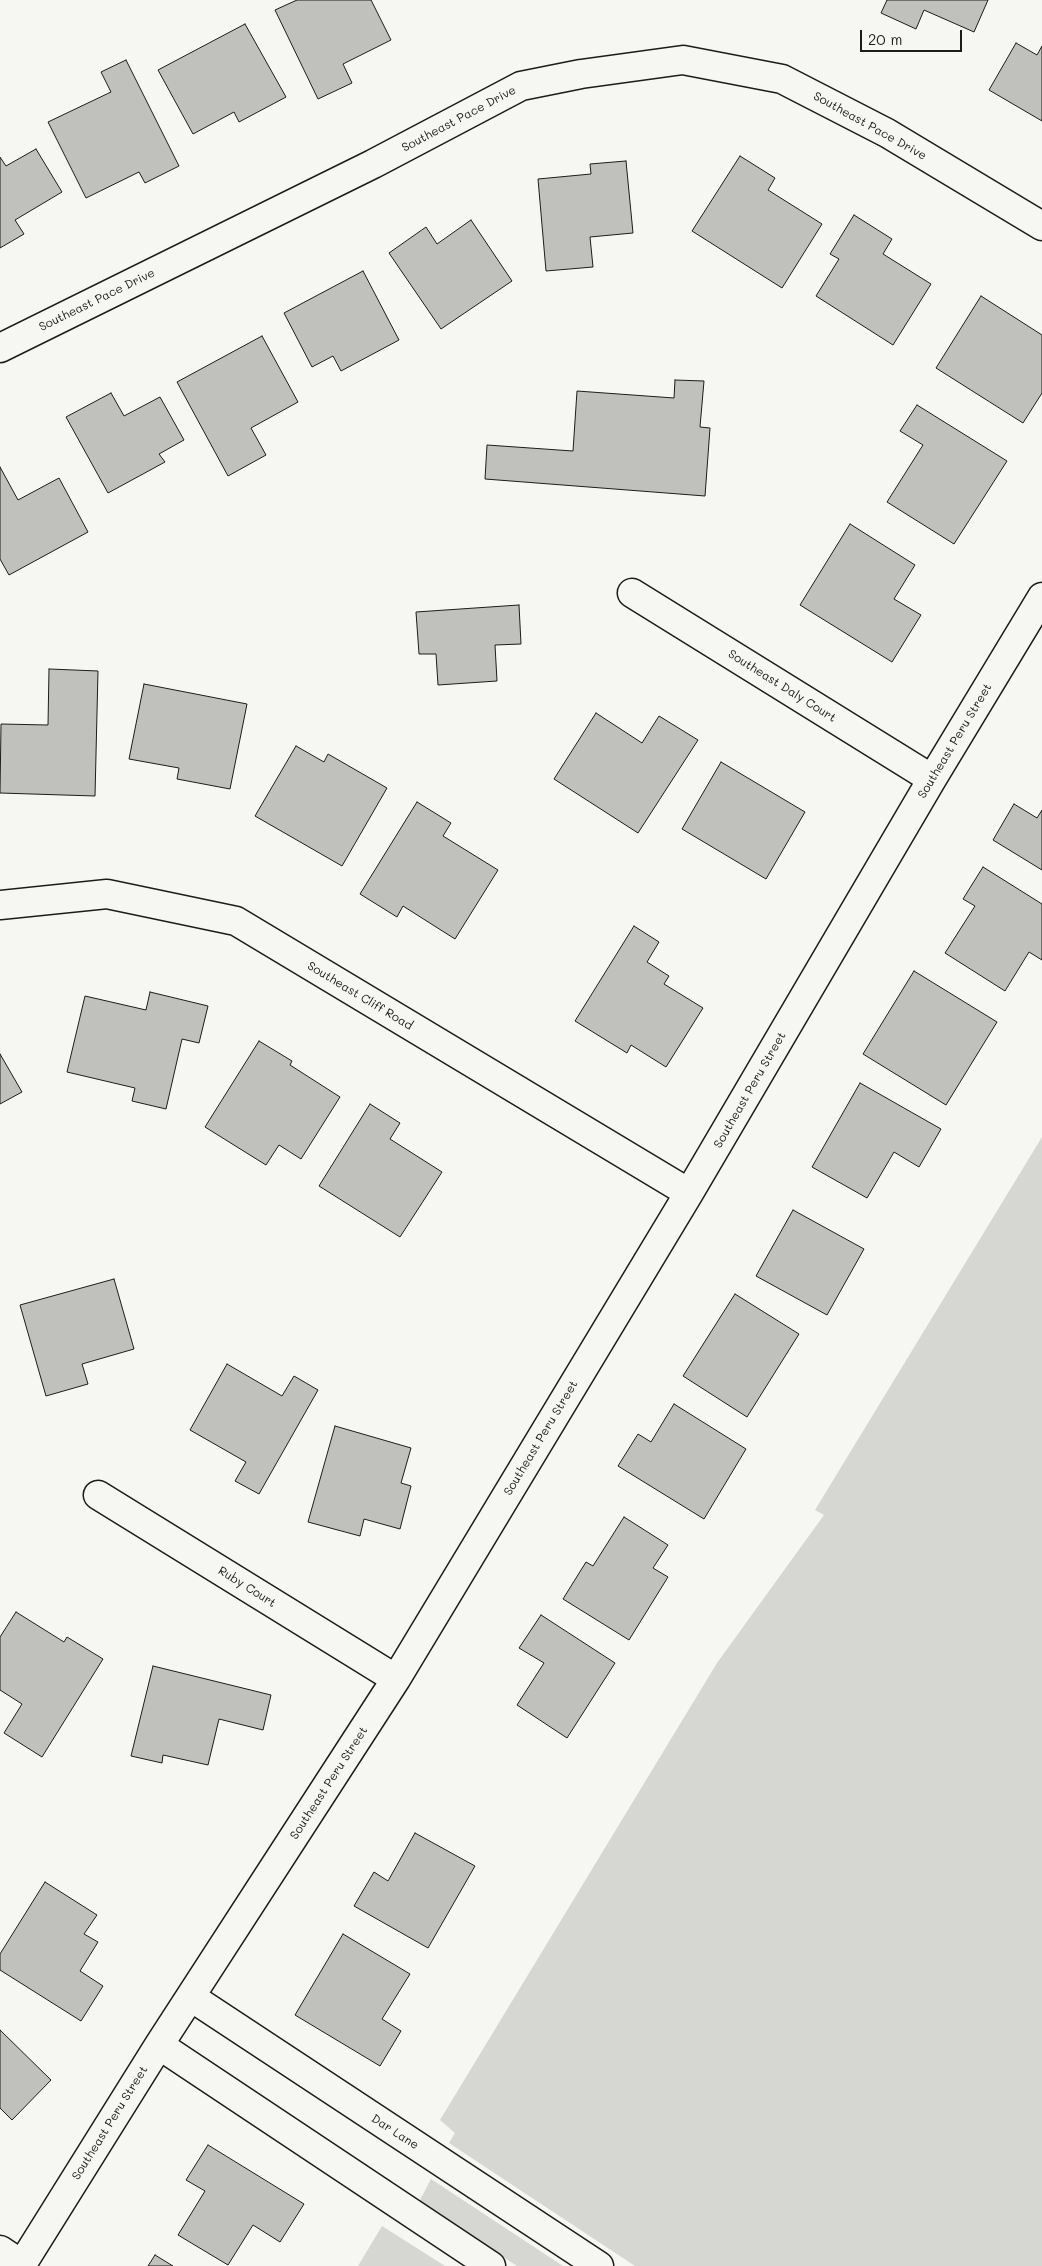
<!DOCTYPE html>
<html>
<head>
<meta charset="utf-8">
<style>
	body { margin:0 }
	#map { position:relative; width:1042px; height:2266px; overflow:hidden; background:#f6f6f2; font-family:Mali,sans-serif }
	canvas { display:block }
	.scale { position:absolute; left:860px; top:30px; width:102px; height:22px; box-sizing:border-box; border:2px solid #1c1c1c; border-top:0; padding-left:6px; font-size:15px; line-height:18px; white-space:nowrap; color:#1c1c1c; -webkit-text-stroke:4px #f6f6f2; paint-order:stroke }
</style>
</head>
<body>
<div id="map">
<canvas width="1042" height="2266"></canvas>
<div class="scale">20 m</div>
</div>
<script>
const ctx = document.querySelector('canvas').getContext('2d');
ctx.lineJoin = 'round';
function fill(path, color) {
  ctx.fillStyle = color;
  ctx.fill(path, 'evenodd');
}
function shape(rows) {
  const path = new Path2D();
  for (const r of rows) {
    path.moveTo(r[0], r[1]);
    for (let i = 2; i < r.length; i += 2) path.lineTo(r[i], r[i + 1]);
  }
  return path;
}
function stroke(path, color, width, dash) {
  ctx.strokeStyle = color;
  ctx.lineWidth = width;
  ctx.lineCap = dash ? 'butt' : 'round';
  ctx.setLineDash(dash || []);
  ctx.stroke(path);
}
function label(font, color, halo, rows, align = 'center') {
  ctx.font = font + ' Mali,sans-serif';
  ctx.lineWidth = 5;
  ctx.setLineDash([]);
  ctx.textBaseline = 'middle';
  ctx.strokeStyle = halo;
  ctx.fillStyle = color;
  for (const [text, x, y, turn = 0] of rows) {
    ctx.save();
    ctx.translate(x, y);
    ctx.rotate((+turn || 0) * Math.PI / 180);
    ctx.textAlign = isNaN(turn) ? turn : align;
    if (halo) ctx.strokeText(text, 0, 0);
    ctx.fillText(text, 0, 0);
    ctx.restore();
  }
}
fill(shape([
	[1042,1137,1042,2266,635,2266,449,2143,455,2133,440,2120,717,1663,824,1515,815,1510],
	[431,2179,563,2266,517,2266,419,2202],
	[382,2226,445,2266,358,2266]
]), '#d6d6d2');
const building = shape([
	[297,0,371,0,391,40,343,64,352,83,318,99,275,10,297,0],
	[887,0,988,0,974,32,924,10,916,29,881,13,887,0],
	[245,24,286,97,239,122,234,112,193,134,158,70,245,24],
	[1016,43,1037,55,1042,46,1042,121,989,90,1016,43],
	[126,60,179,166,145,183,139,172,86,198,48,122,111,92,101,72,126,60],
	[36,149,62,192,15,220,24,234,0,248,0,157,6,166,36,149],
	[740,156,775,178,768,190,822,224,782,288,692,231,740,156],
	[626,161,633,233,590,237,593,267,546,271,538,179,591,174,590,164,626,161],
	[854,215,892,239,883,254,931,284,893,345,816,296,839,259,830,254,854,215],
	[471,220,512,281,441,329,389,253,426,227,437,244,471,220],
	[363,271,399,340,341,371,333,356,312,367,284,313,363,271],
	[981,296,1042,335,1042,393,1023,423,936,368,981,296],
	[262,336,298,402,251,428,266,455,228,476,177,382,262,336],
	[675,380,704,381,700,427,710,428,705,496,485,479,487,445,573,451,577,391,674,398,675,380],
	[111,393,124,416,160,397,184,440,159,454,165,462,108,493,66,417,111,393],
	[917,405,1007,461,954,544,887,502,923,445,900,431,917,405],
	[0,467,18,500,59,478,88,532,9,575,0,559,0,467],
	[850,524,915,565,894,599,921,615,892,662,800,605,850,524],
	[519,605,521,644,495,645,497,681,438,685,436,654,419,654,416,612,519,605],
	[49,669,98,671,95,796,0,793,1,724,48,725,49,669],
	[144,684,247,704,230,789,177,779,179,768,129,759,144,684],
	[596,713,642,743,659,716,698,740,638,833,554,779,596,713],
	[296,746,324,762,328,754,387,788,342,866,255,816,296,746],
	[721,762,805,812,766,879,682,829,721,762],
	[417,802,451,823,443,836,498,870,455,939,403,906,397,917,360,894,417,802],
	[1014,804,1037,818,1042,810,1042,870,993,840,1014,804],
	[983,867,1042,904,1042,960,1029,952,1005,991,945,953,975,906,963,899,983,867],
	[634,926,659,942,647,962,669,976,664,984,703,1008,666,1067,631,1045,627,1053,575,1021,634,926],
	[914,971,997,1022,946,1105,863,1054,914,971],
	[150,992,208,1006,199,1043,182,1039,166,1109,132,1101,135,1088,67,1072,85,996,146,1010,150,992],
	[259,1041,292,1061,290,1065,340,1097,301,1159,279,1145,266,1165,205,1127,259,1041],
	[0,1054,22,1092,0,1104,0,1054],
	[860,1083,941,1129,919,1167,894,1152,867,1198,812,1167,860,1083],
	[370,1104,400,1123,390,1139,442,1172,400,1237,319,1186,370,1104],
	[793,1210,864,1249,827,1315,756,1276,793,1210],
	[114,1279,134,1349,82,1364,88,1384,46,1396,20,1305,114,1279],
	[735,1294,799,1334,747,1417,683,1376,735,1294],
	[227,1364,282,1396,294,1376,318,1390,259,1494,235,1481,246,1462,190,1430,227,1364],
	[674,1404,746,1449,704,1519,618,1466,638,1434,651,1442,674,1404],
	[335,1426,411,1448,401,1483,411,1486,400,1529,364,1519,360,1536,308,1522,335,1426],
	[624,1517,668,1545,653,1568,668,1577,629,1640,563,1599,586,1562,593,1566,624,1517],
	[16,1612,64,1642,67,1637,103,1659,42,1757,4,1733,22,1704,0,1690,0,1637,16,1612],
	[541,1615,615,1663,567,1738,517,1705,544,1663,519,1648,541,1615],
	[153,1666,271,1695,263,1730,219,1719,208,1765,163,1755,162,1763,131,1756,153,1666],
	[415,1833,475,1866,428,1948,354,1906,374,1872,388,1881,415,1833],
	[45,1882,97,1915,84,1934,98,1942,80,1971,103,1986,81,2021,0,1970,0,1954,45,1882],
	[343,1934,410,1974,382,2019,401,2031,380,2066,295,2015,343,1934],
	[0,2030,51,2080,12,2120,0,2108,0,2030],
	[208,2145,304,2204,280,2242,253,2225,228,2265,178,2235,205,2191,186,2180,208,2145],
	[155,2255,173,2266,148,2266,155,2255]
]);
fill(building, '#c0c0bd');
stroke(building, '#1c1c1c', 1);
const minor = shape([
	[0,348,373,164,521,86,581,74,683,60,782,79,887,133,1042,226],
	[632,593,932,779],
	[0,905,107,894,236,921,689,1193],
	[98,1495,396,1679],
	[191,1997,599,2266],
	[159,2045,491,2266],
	[0,2250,21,2264],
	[21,2266,159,2045,396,1679,689,1193,932,779,1042,597]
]);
stroke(minor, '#1c1c1c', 31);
stroke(minor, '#f6f6f2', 28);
label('12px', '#1c1c1c', '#f6f6f2', [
	["Southeast Pace Drive",459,119,-28],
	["Southeast Pace Drive",870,126,29],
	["Southeast Pace Drive",97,300,-26],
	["Southeast Daly Court",782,686,32],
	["Southeast Peru Street",955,741,-59],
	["Southeast Cliff Road",360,996,31],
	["Southeast Peru Street",750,1090,-60],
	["Southeast Peru Street",541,1438,-59],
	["Ruby Court",247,1587,32],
	["Southeast Peru Street",329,1783,-57],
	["Southeast Peru Street",110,2123,-58],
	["Dar Lane",395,2132,33]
]);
</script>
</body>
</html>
